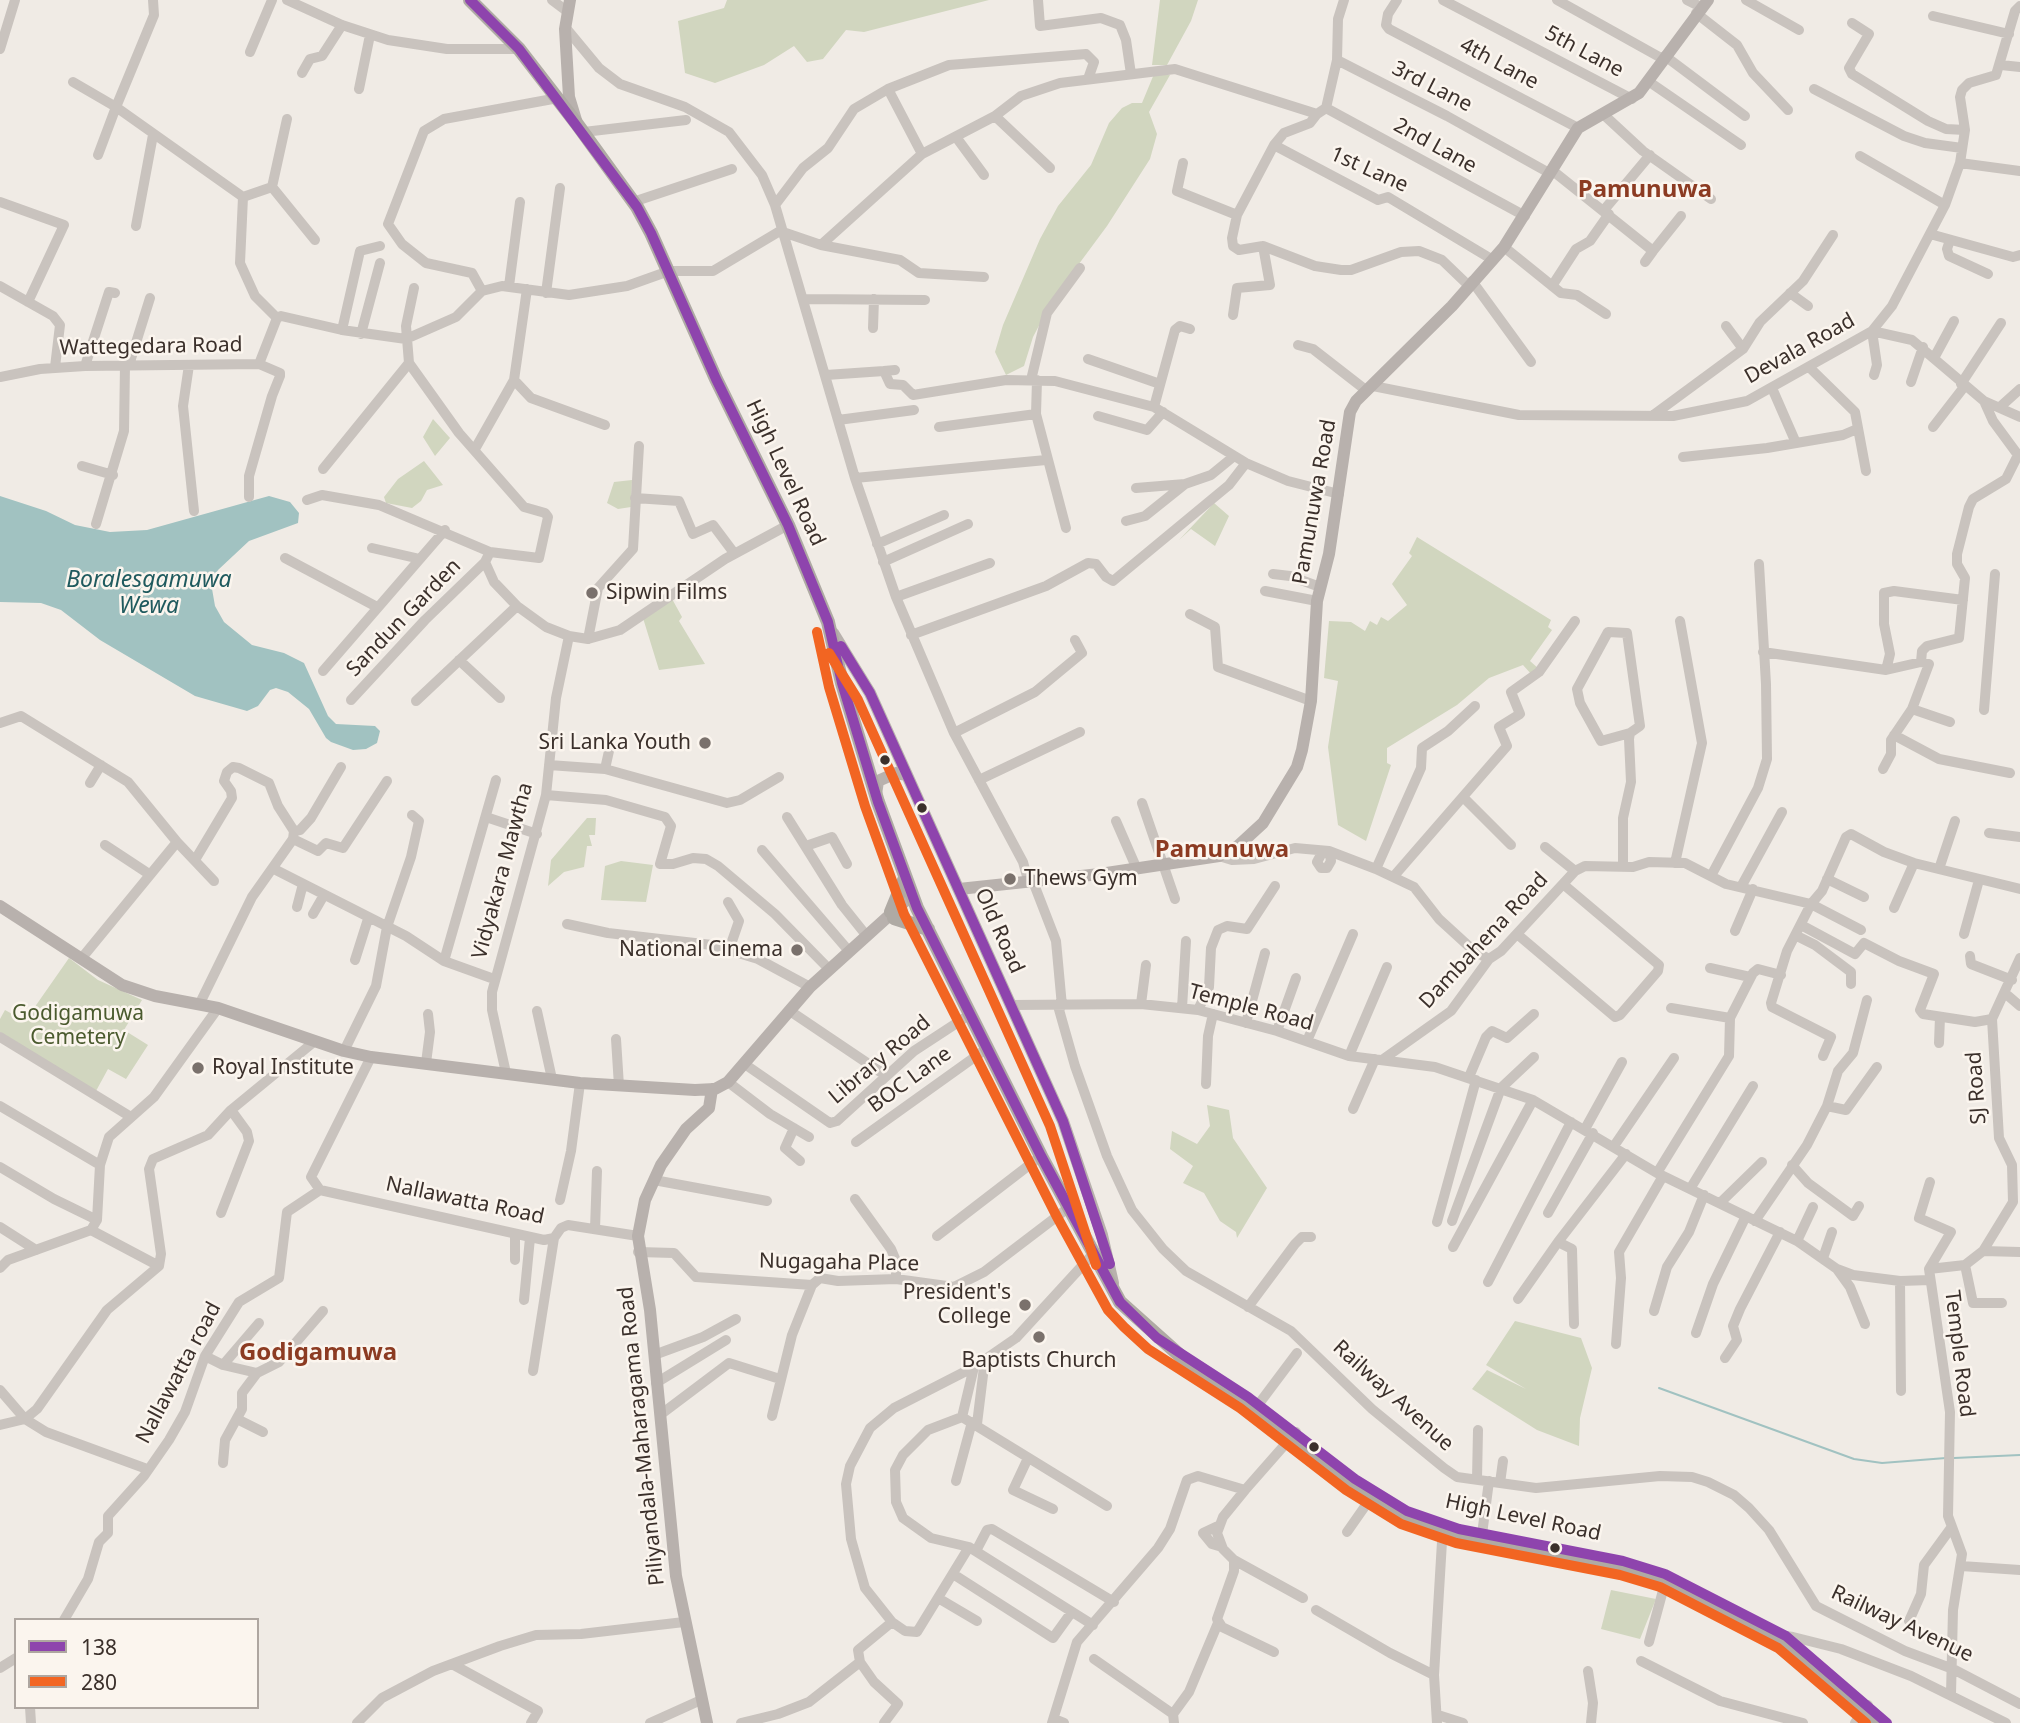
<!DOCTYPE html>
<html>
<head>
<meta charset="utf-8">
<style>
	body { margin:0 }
	#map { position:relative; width:2020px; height:1723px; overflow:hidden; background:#f0ebe5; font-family:"Noto Sans",sans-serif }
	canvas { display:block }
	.legend { position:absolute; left:14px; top:1618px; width:245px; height:91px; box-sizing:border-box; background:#fbf5ee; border:2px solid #aea6a0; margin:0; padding:9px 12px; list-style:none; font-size:21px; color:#3b302b }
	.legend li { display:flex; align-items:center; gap:14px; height:35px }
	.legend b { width:35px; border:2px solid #aea6a0 }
</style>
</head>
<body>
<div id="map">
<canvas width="2020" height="1723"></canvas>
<ul class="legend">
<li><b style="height:9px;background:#8e44ad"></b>138</li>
<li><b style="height:9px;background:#f26522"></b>280</li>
</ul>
</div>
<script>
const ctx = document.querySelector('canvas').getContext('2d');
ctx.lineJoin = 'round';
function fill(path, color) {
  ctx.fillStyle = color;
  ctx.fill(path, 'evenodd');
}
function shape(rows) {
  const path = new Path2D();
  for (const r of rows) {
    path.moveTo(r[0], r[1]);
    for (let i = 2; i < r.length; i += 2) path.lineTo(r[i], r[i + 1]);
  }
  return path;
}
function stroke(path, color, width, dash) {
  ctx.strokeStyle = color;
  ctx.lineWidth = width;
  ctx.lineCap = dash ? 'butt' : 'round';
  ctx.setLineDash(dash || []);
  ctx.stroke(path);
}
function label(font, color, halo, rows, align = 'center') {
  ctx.font = font + ' "Noto Sans",sans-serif';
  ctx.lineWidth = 5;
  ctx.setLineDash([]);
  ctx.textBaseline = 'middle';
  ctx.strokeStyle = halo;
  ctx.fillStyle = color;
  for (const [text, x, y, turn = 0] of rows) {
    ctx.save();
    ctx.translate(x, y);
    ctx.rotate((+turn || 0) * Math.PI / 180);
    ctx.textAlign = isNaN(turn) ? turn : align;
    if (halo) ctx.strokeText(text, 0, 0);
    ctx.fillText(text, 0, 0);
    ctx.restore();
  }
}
fill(shape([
	[727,0,989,0,864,32,846,30,823,59,807,62,794,46,764,65,715,83,685,73,678,21,724,8],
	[1160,0,1198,0,1191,21,1167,65,1152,65],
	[1154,74,1170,75,1149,112,1157,134,1150,159,1107,226,1053,299,1033,337,1024,366,1006,375,995,352,1003,325,1040,239,1058,206,1091,165,1109,123,1122,108,1132,103,1142,103],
	[433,419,450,438,435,456,423,437],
	[424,461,443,485,427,490,421,501,412,508,386,503,384,497,398,479],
	[632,480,631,507,618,509,607,503,614,482],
	[1214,503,1229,516,1215,546,1191,529,1179,540],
	[1417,537,1551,620,1548,627,1552,630,1530,661,1539,669,1532,675,1523,665,1489,678,1457,705,1387,748,1387,763,1391,765,1366,841,1338,825,1328,747,1338,681,1324,678,1329,621,1351,622,1365,631,1370,621,1377,625,1381,617,1388,621,1407,605,1392,584,1412,556,1409,553],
	[671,597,682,617,679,621,705,664,659,670,643,618],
	[587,818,596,818,595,835,589,835,592,846,587,846,584,867,564,872,548,886,551,860],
	[621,861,653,865,646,902,601,900,605,866],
	[69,958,98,980,142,1000,124,1030,148,1045,126,1079,108,1069,96,1091,0,1032,0,1019,5,1010,25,1021],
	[1207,1105,1229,1110,1233,1138,1267,1188,1237,1238,1236,1232,1220,1221,1204,1193,1183,1183,1193,1166,1170,1149,1172,1131,1197,1144,1210,1126],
	[1515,1321,1581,1338,1592,1368,1580,1418,1579,1446,1537,1430,1472,1389,1487,1370,1526,1389,1486,1365],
	[1611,1590,1656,1599,1640,1639,1601,1629]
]), '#d1d6bf');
fill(shape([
	[0,496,46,511,75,525,110,532,147,530,269,496,290,502,299,513,298,523,249,541,218,570,211,583,215,606,224,622,252,645,284,653,304,663,328,716,336,724,375,726,380,731,377,743,366,749,353,750,331,742,326,738,309,709,288,692,276,688,270,690,258,706,247,711,195,696,100,640,61,610,41,603,0,602]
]), '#a1c2c1');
stroke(shape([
	[1659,1388,1854,1459,1882,1463,1946,1458],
	[1954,1458,2020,1455]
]), '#a1c2c1', 2);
stroke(shape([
	[153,0,154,15,116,107,243,197,240,263,255,296,277,318],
	[287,0,342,25,388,40,447,49,519,49],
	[552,0,568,12],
	[1038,0,1040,26,1101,18,1120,25,1126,40,1131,74],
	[1397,0,1388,14,1386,25,1389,29,1578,128],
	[1443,0,1632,99],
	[1557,0,1663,59],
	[1687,0,1701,7],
	[1746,0,1799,30],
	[1696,13,1737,45,1753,73,1788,110],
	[1933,16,2009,34],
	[1852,23,1869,34,1849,68,1852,74,1928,121,1946,129,1965,130],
	[565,27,599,68,620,84,685,107,729,132,762,175,775,205,855,478,896,597,954,733,1023,862,1028,880],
	[0,49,15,0],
	[250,52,272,0],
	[1665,56,1745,116],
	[1337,60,1338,19,1344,0],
	[2001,65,2020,67],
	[302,73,310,59,322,56,342,25],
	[1648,81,1741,145],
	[73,82,116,107,98,155],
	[359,89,370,35],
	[888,89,949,65,1086,54,1094,62,1088,79],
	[1814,89,1904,136,1925,143,1962,148],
	[1326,108,1337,60,1447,116,1551,174],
	[1326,108,1525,216],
	[1317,114,1310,123,1284,133,1274,145,1378,200,1388,197,1493,260],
	[1603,114,1643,151,1711,199],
	[995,116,1050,168],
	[584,132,686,120],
	[956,137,984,175],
	[1274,145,1237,215,1232,238,1233,246,1239,250,1263,246,1315,266,1341,270,1351,270,1401,252,1419,251,1442,260,1468,285],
	[1860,156,1945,205],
	[1183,163,1177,191,1237,215],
	[1960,163,2020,171],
	[1553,171,1653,251,1681,216],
	[272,187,315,240],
	[243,197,272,187,287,119],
	[0,202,64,225,28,302],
	[633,202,732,169],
	[775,205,803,168,828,148,854,109,888,89,922,154],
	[1604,210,1650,155],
	[136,226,153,135],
	[1930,234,2013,257,2020,255],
	[1950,240,1947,249,1949,256,1988,274],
	[821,245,900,260,919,273,984,277],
	[1504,247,1561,293,1577,295,1606,314],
	[1645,262,1653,251],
	[1472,281,1531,362],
	[0,286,53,316,60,325,55,367],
	[509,286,520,202],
	[1552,286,1576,249,1590,241,1609,214],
	[414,288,406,326,409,363,459,433,524,507,545,513,548,517,539,558,490,552],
	[482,291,472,273,426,263,402,244,388,224,424,131,444,119,558,98],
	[546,293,560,188],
	[1790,293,1808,306],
	[805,299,925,300],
	[1233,315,1237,288,1270,285,1263,246],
	[1726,326,1743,349],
	[873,328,874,299],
	[342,330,360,251,380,246],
	[361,334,380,263],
	[1298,345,1313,349,1367,391],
	[1934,358,1954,321],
	[1088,359,1160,384],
	[129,365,150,298],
	[189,365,183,406,194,511],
	[85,366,109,292,115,293],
	[1809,367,1855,412,1866,471],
	[884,371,895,370],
	[826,375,884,371,890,384,903,385,913,395,1006,380,1055,381,1154,407,1246,463,1288,481,1339,494],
	[0,377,40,369,85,366,259,364,277,318,281,316,342,330,406,339,456,317,482,291,502,286,569,295,627,286,669,271,713,271,780,231,821,245,922,154,995,116,1021,96,1060,83,1175,69,1317,114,1326,108],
	[514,380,531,398,605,425],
	[1031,380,1047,313,1080,268],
	[1037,380,1036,414,1066,528],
	[1911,382,1923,347],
	[1961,384,2001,323],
	[1373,386,1519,415,1673,416,1747,401,1872,331,1892,306,1945,205,1960,163,1965,130,1960,97,1962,90,1969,83,1996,75,2015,11,2020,6],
	[1772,388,1796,443],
	[1984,401,2020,417],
	[1154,407,1175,330,1180,326,1190,329],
	[2000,407,2020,389],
	[1098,416,1147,430,1163,412],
	[1652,416,1743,349,1760,322,1803,281,1833,235],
	[838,420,914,410],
	[939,427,1036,414],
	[1933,427,1964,387],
	[475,449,514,380,527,289],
	[1683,457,1767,448,1843,435,1857,429],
	[82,466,113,475],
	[323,469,409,363],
	[855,478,1046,460],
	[1136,488,1185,484],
	[249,497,249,476,272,396,280,376,280,373,259,364],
	[635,498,679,501,693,534,713,525,734,553],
	[307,500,322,495,379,505,490,552,485,562,494,582,517,606,546,627,569,636,588,639,620,630,725,559,788,525],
	[1126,521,1145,516,1185,484,1211,475,1233,457],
	[96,524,124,431,125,365],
	[877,544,944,515],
	[372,548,420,559],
	[285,558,377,607],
	[883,562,968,524],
	[1273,574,1290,576,1320,587],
	[1265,591,1317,601],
	[896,597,990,563],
	[1190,614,1215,627,1218,667,1311,701],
	[911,635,1046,586,1088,563,1096,564,1106,577,1113,581,1229,485,1246,463],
	[588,639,598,588,633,549,639,446],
	[1763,652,1886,670,1921,662,1922,651,1927,646,1959,638,1965,578,1957,564,1957,554,1969,507,1973,499,2006,479,2018,455,1993,421,1984,401,1912,340,1872,331,1877,365,1874,375],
	[459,660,500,698],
	[1921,662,1929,664,1912,709,1950,722],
	[1886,670,1890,654,1884,624,1884,593,1894,591,1963,600],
	[323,671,445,530],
	[351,700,425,620,485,562],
	[416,701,517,606],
	[1984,710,1995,574],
	[0,723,21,716,128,782,177,842,81,959],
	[954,733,1035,692,1082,653,1075,640],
	[1894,735,1939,759,2010,773],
	[549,765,605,769,609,751],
	[605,769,727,803,740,800,779,777],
	[1883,769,1891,754,1891,740,1912,709],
	[979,780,1080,732],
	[90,783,101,765],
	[546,795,606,800,665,817,671,826,660,864,673,864,693,858,706,859,718,866,775,914,829,969],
	[1464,798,1511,845],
	[1142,803,1175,899],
	[486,817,537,834],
	[787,817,842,905,866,935],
	[1116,821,1136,867],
	[294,831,300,830,311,818,341,767],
	[1989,833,2020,837],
	[293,839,318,851,326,843,343,848,387,781],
	[177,842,214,881],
	[105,845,149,874],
	[806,846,832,837,847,864],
	[1545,847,1575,871],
	[762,850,848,950],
	[1323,851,1317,862,1321,868,1327,868,1331,861,1329,851],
	[1219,856,1232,860,1254,859,1295,848,1329,851,1376,869,1414,887,1439,919,1474,951,1489,959],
	[195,860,232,798,231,791,224,781,227,772,233,767,239,768,269,783,278,806,294,831,293,839,252,897,200,1003],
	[1675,863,1702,743,1680,621],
	[1623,867,1623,818,1631,782,1629,739,1630,733,1640,726,1627,633,1608,632,1577,689,1580,703,1601,741,1630,733],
	[274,869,406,936,444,961,494,979],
	[1376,869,1421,768,1422,748,1448,731,1475,706],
	[1939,869,1955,821],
	[1394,876,1507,746,1499,727,1520,714,1511,692,1539,672,1575,621],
	[1711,876,1758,788,1767,759,1766,684,1759,564],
	[1032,879,1056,941,1062,1006],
	[1827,879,1864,897],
	[1741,887,1782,812],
	[728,902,739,921,729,950],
	[297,907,303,884],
	[1894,908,1914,863],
	[313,914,324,895],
	[567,924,608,933,712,945,758,959,810,987],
	[1803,926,1855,954,1864,943,1899,961,1934,974,1920,1010,1923,1014,1975,1022,1992,1019],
	[1735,931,1753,889],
	[1517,934,1615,1017,1620,1015,1658,971,1659,965,1563,884],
	[1964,934,1979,880],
	[1797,936,1815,945,1851,972,1851,984],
	[1970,956,1971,964,2012,980],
	[355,960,368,919],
	[444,961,496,780],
	[1710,968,1750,977],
	[2006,994,2020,1006],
	[1141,1004,1146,965],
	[1012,1005,1141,1004,1198,1010,1277,1031,1349,1056,1435,1067,1533,1100,1657,1173,1797,1241,1837,1269,1853,1275,1900,1281,1930,1280],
	[1058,1006,1075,1066,1107,1156,1132,1210,1163,1249,1186,1271,1291,1331,1372,1409,1444,1468,1457,1477,1536,1488,1660,1476,1692,1477,1708,1482,1734,1495,1749,1508,1769,1530,1816,1606,1905,1651,1953,1669,2020,1704],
	[1182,1008,1186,941],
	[1671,1008,1730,1018],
	[1198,1010,1209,987,1211,948,1218,930,1227,926,1247,929,1275,886],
	[537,1011,552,1079],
	[790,1011,885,1075],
	[1246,1023,1265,953],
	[1277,1031,1296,978],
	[0,1037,131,1117],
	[616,1039,619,1086],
	[1307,1041,1353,934],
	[1939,1043,1940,1017],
	[344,1051,376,986,387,927,411,857,419,821,412,815],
	[1349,1056,1387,967],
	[1823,1056,1831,1037,1772,1007,1771,1003,1787,951,1811,904,1861,930],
	[1382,1060,1451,1011,1489,959,1501,951,1575,871,1585,866,1633,867,1649,862,1685,863,1726,884,1811,904,1822,891,1846,837,1851,834,1884,852,1914,863,2020,889],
	[426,1063,430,1032,428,1014],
	[746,1065,830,1123,837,1121,914,1051,969,1015],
	[506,1073,492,1010,492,992,546,795,556,698,569,636],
	[1469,1077,1486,1037,1492,1031,1507,1038,1534,1014],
	[728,1082,770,1114,809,1137],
	[1206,1084,1208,1036,1213,1014],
	[0,1106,100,1165],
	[1827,1106,1838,1071,1853,1053,1867,1000],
	[1353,1109,1375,1059],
	[794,1128,785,1148,800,1161],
	[1585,1129,1622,1062],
	[856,1142,986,1049],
	[1614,1146,1674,1058],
	[1792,1165,1808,1183,1853,1216,1859,1206],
	[0,1167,54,1199,97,1220],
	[1657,1173,1729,1056,1730,1018,1753,973,1758,969,1781,975],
	[654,1180,767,1201],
	[1690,1189,1753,1086],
	[320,1190,544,1240,554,1238,561,1228,568,1225,638,1236],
	[855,1199,891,1249,896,1261,896,1279],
	[560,1200,571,1151,580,1083],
	[1720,1203,1762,1162],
	[221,1213,249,1141,247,1132,231,1110],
	[1548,1213,1593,1133],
	[1452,1221,1501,1088,1534,1057],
	[1755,1221,1807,1145,1827,1106,1846,1110,1877,1067],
	[1437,1222,1476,1080],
	[0,1227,36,1250],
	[595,1229,597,1171],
	[91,1230,159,1266],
	[937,1236,1041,1156],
	[1797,1241,1813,1207],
	[1453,1247,1533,1100],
	[1983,1251,2013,1202,2012,1165,1999,1138,1992,1019,2020,958],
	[638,1252,674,1253,696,1277,812,1285,820,1278,838,1281,896,1279,954,1287,984,1272,1068,1208],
	[1823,1258,1832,1232],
	[515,1260,515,1235],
	[1965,1265,1973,1303,2002,1303],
	[0,1268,8,1260,91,1230,97,1220,100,1165,109,1137,154,1097,218,1008],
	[1837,1269,1850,1287,1865,1324],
	[1929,1269,1951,1232,1919,1218,1930,1182],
	[1900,1281,1901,1391],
	[1488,1282,1571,1122],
	[1518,1299,1558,1242],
	[524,1300,530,1238],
	[1248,1307,1295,1244,1302,1237,1311,1237],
	[1654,1311,1667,1267,1689,1232,1704,1195],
	[1574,1324,1572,1249,1558,1242,1626,1154],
	[1696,1333,1713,1284,1746,1216],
	[1616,1344,1621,1278,1619,1252,1663,1176],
	[654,1355,703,1337,736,1319],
	[205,1356,223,1365,257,1373,279,1362,323,1311],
	[1725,1358,1737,1340,1733,1326,1740,1309,1780,1232],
	[223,1365,259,1323],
	[974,1367,962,1417,1107,1506],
	[533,1371,554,1238],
	[656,1383,726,1340],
	[0,1390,25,1419,46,1432,147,1469],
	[1258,1405,1297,1353],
	[660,1415,729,1363,780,1379],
	[772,1416,792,1335,812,1285],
	[962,1417,928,1430,903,1455,895,1470,896,1502,903,1518,931,1538,969,1547,1093,1625],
	[237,1419,263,1432],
	[977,1424,985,1359],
	[0,1425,25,1419,37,1409,107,1310,159,1266,161,1254,149,1169,153,1159,208,1135,231,1110,315,1041],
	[1028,1458,1013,1490,1053,1509],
	[223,1463,225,1440,242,1409,242,1393,257,1373],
	[1477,1479,1478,1430],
	[956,1481,972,1422],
	[1500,1483,1503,1461],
	[1245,1490,1223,1517,1217,1533,1223,1549,1234,1560,1234,1571,1217,1619,1222,1627,1274,1652],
	[1220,1525,1203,1533,1212,1544,1222,1547],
	[1347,1532,1375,1492],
	[1481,1542,1489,1481],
	[976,1551,987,1530,992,1529,1114,1602],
	[1234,1560,1303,1598],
	[1961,1566,2020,1570],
	[953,1574,1053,1638,1071,1613],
	[938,1598,977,1621],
	[1316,1610,1390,1653,1434,1675],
	[64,1620,88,1579,99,1542,108,1533,108,1516,144,1476,169,1440,185,1412,205,1356,239,1302,279,1278,287,1212,320,1190,311,1177,371,1057],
	[1909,1621,1921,1594,1924,1565,1951,1528],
	[892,1622,905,1631,917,1632,969,1547],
	[1649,1642,1665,1583],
	[1777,1642,1786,1636,1793,1637,1841,1649,1911,1676,2006,1723],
	[1094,1659,1173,1714],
	[1641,1661,1720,1701,1803,1723],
	[860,1662,874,1682,898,1704,884,1723],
	[452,1664,538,1711,531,1723],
	[0,1668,16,1658],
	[1588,1671,1593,1703,1591,1723],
	[1951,1694,1953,1610,1962,1554,1948,1516,1950,1412,1929,1269,1965,1265,1983,1251,2020,1252],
	[30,1707,31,1723],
	[1438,1715,1463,1723],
	[1054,1719,1064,1723],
	[357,1723,382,1698,433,1671,500,1646,536,1635,581,1634,684,1622],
	[650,1723,701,1700],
	[741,1723,778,1714,809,1702,860,1662,858,1650,892,1622,865,1588,851,1539,846,1484,850,1466,870,1428,894,1408,974,1367,1016,1338,1093,1254],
	[1052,1723,1077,1642,1158,1548,1170,1529,1187,1480,1198,1476,1245,1490,1296,1432],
	[1174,1723,1173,1714,1189,1692,1218,1623],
	[1437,1723,1434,1675,1443,1525],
	[1855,1723,1868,1705]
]), '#c9c3be', 10);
stroke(shape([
	[570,0,565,29,569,97,576,120],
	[833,633,870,693,1063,1121,1102,1235,1113,1283],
	[876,795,878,781,896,773,907,775],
	[959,889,1100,874,1219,856,1238,846,1263,823,1297,767,1302,750,1311,701,1317,601,1329,554,1350,412,1356,401,1452,306,1504,247,1578,128,1639,93,1708,0],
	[0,906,122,985,155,996,218,1008,344,1051,371,1057,580,1083,695,1090,715,1089,728,1082,810,987,912,895],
	[707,1723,676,1576,650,1310,638,1236,645,1200,661,1165,686,1129,709,1108,712,1089]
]), '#b8b1ad', 12);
stroke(shape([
	[470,0,519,49,577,124,637,207,651,233,716,379,788,525,828,622,842,683,878,802,917,908,1041,1156,1120,1302,1195,1369,1391,1511,1461,1538,1622,1568,1665,1583,1777,1642,1839,1689,1875,1723],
	[891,912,905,878],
	[894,918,928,929]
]), '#afaaa4', 14);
stroke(shape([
	[470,0,519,49,637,207,651,233,716,379,788,525,828,622,842,683,878,802,917,908,1041,1156,1120,1302,1157,1338,1248,1397,1355,1479,1407,1511,1459,1529,1623,1561,1665,1574,1786,1636,1887,1723],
	[841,646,870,693,1063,1121,1110,1264]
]), '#8e44ad', 10);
stroke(shape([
	[817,632,829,687,865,806,904,914,1056,1215,1108,1310,1124,1327,1148,1349,1240,1408,1346,1490,1401,1524,1456,1543,1620,1575,1660,1587,1778,1648,1866,1723],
	[829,653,858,700,1050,1126,1096,1265]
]), '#f26522', 10);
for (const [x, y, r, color] of [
	[592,593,7,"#7a716c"],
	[705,743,7,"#7a716c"],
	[885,760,6,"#3b302b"],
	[922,808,6,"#3b302b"],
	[1010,879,7,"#7a716c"],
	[797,950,7,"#7a716c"],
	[198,1068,7,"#7a716c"],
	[1025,1305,7,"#7a716c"],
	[1039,1337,7,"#7a716c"],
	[1314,1447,6,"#3b302b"],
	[1555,1548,6,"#3b302b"]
]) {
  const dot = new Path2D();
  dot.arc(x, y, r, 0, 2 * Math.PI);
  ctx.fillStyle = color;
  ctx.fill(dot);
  stroke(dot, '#fbf5ee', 2.5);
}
label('21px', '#3b302b', '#fbf5ee', [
	["5th Lane",1584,52,28],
	["4th Lane",1499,64,28],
	["3rd Lane",1432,87,27],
	["2nd Lane",1435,146,29],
	["1st Lane",1369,170,24],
	["Wattegedara Road",151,347,-1],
	["Devala Road",1800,349,-29],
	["High Level Road",785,473,65],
	["Pamunuwa Road",1315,502,-80],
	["Sandun Garden",404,618,-46],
	["Vidyakara Mawtha",503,871,-75],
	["Old Road",999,931,66],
	["Dambahena Road",1484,941,-47],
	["Temple Road",1251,1008,15],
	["Library Road",880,1060,-40],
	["BOC Lane",910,1080,-36],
	["SJ Road",1977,1088,-94],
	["Nallawatta Road",465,1201,12],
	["Nugagaha Place",839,1263,1],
	["Temple Road",1959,1354,83],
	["Nallawatta road",179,1373,-62],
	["Railway Avenue",1393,1396,42],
	["Piliyandala-Maharagama Road",642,1436,-96],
	["High Level Road",1523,1518,12],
	["Railway Avenue",1902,1624,25]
]);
label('21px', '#3b302b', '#fbf5ee', [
	["Sipwin Films",606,593],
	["Sri Lanka Youth",691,743,"right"],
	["Thews Gym",1024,879],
	["National Cinema",783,950,"right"],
	["Royal Institute",212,1068],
	["President's",1011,1293,"right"],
	["College",1011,1317,"right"],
	["Baptists Church",1039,1361,"center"]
], 'left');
label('21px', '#4a5a2e', '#fbf5ee', [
	["Godigamuwa",78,1014],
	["Cemetery",78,1038]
]);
label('italic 23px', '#1f5a5e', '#fbf5ee', [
	["Boralesgamuwa",149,580],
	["Wewa",149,606]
]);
label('bold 24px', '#8c3b22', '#fbf5ee', [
	["Pamunuwa",1645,190],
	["Pamunuwa",1222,850],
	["Godigamuwa",318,1353]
]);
</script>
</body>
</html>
